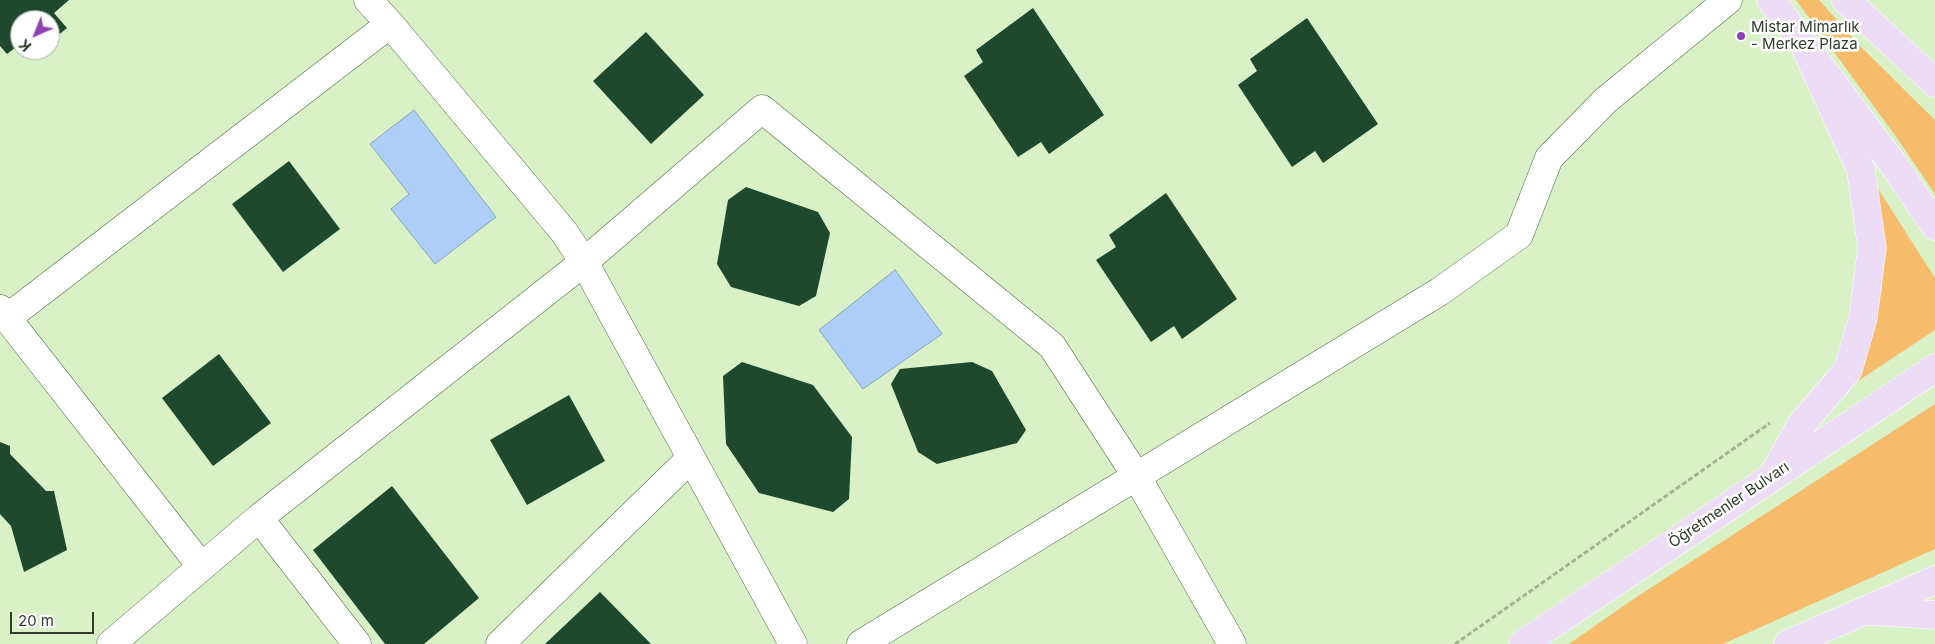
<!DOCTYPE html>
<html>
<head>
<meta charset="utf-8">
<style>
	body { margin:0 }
	#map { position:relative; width:1935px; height:644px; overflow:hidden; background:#d8f1c7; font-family:Inter,sans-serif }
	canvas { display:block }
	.north { position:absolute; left:10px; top:10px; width:50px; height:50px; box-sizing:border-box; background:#fff; border:1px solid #adb1ab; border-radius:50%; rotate:224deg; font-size:14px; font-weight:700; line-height:20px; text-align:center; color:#323c2c }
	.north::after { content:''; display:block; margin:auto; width:18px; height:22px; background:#8e42b3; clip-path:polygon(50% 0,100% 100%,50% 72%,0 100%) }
	.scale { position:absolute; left:10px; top:612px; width:84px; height:22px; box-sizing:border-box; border:2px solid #323c2c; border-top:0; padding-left:6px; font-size:15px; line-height:18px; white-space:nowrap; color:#323c2c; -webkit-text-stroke:4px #fff; paint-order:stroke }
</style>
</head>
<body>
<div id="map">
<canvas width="1935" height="644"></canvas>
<div class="north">K</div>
<div class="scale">20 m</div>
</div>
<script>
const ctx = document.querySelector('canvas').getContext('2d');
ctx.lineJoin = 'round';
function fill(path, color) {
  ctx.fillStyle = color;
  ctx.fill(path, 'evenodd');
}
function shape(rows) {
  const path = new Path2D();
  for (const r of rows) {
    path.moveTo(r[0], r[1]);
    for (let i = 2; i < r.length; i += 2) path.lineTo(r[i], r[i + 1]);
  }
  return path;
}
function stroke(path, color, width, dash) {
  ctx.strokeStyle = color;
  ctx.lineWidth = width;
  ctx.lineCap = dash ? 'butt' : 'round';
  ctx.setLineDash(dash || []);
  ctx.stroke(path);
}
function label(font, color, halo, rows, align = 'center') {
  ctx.font = font + ' Inter,sans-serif';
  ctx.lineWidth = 5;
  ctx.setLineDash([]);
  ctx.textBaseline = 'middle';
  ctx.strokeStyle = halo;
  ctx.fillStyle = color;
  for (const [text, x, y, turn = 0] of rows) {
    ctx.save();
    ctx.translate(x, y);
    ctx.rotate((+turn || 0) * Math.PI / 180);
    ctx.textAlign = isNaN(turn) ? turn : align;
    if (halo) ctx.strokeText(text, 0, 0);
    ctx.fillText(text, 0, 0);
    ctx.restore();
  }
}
fill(shape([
	[1796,0,1819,0,1861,47,1935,120,1935,194,1897,138],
	[1875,184,1935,278,1935,330,1858,381,1882,288],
	[1935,404,1935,549,1723,644,1569,644,1635,598]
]), '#f7bb6c');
const water = shape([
	[414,110,496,217,435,264,391,209,409,194,370,144,414,110],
	[895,270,942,334,863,389,819,330,895,270]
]);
fill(water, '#accef7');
stroke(water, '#87a2ba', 1);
fill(shape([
	[0,0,69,0,54,13,67,28,50,42,50,20,20,20,20,44,7,54,0,46],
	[1033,8,1104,115,1049,154,1041,142,1018,157,964,76,983,62,976,50],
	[1307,18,1378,124,1323,163,1315,151,1292,167,1238,85,1257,71,1250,59],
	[646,32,704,95,651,144,593,81],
	[289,161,340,229,283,272,232,204],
	[746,187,818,212,830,233,816,296,799,306,731,287,717,264,728,200],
	[1166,193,1237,299,1182,339,1174,326,1151,342,1096,260,1116,247,1109,235],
	[219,354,271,423,213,466,162,398],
	[742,362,813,385,852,437,849,499,833,512,759,493,726,444,723,376],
	[972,362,992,371,1026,430,1017,443,937,464,918,452,891,384,900,369],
	[569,395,605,461,527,505,490,440],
	[0,442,10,446,10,454,46,491,54,491,67,550,24,572,11,526,0,514],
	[392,486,479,598,424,644,385,644,313,550],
	[600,592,651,644,545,644]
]), '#1e492d');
const minor = shape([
	[368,0,390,24,564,232,584,262,793,644],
	[0,309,201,566],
	[7,318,390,24],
	[259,518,357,644],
	[111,644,259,518,584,262,762,109,1052,346,1137,477,1232,644],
	[500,644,691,458],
	[861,644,1439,292,1519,235,1549,158,1606,100,1728,0]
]);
const major = shape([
	[1771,0,1896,168,1935,226],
	[1846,0,1935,83],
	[1775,472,1801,425,1848,370,1863,318,1872,248,1861,170,1807,51],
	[1870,611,1935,615],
	[1523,644,1935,368],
	[1788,644,1935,580]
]);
stroke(minor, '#576d48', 29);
stroke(major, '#fff', 29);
stroke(shape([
	[1455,644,1770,423]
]), '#a0b493', 3, [5, 2.5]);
stroke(minor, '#fff', 28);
stroke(major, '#ecdcf6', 28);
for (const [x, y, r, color] of [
	[1741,36,5,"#8e42b3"]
]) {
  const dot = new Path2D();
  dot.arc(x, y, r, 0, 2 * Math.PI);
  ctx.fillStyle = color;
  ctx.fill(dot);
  stroke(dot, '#fff', 2);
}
label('15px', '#323c2c', '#fff', [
	["Mistar Mimarlık",1751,27],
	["- Merkez Plaza",1751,44]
], 'left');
label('15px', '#323c2c', '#fff', [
	["Öğretmenler Bulvarı",1729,505,-34]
]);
</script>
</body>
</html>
